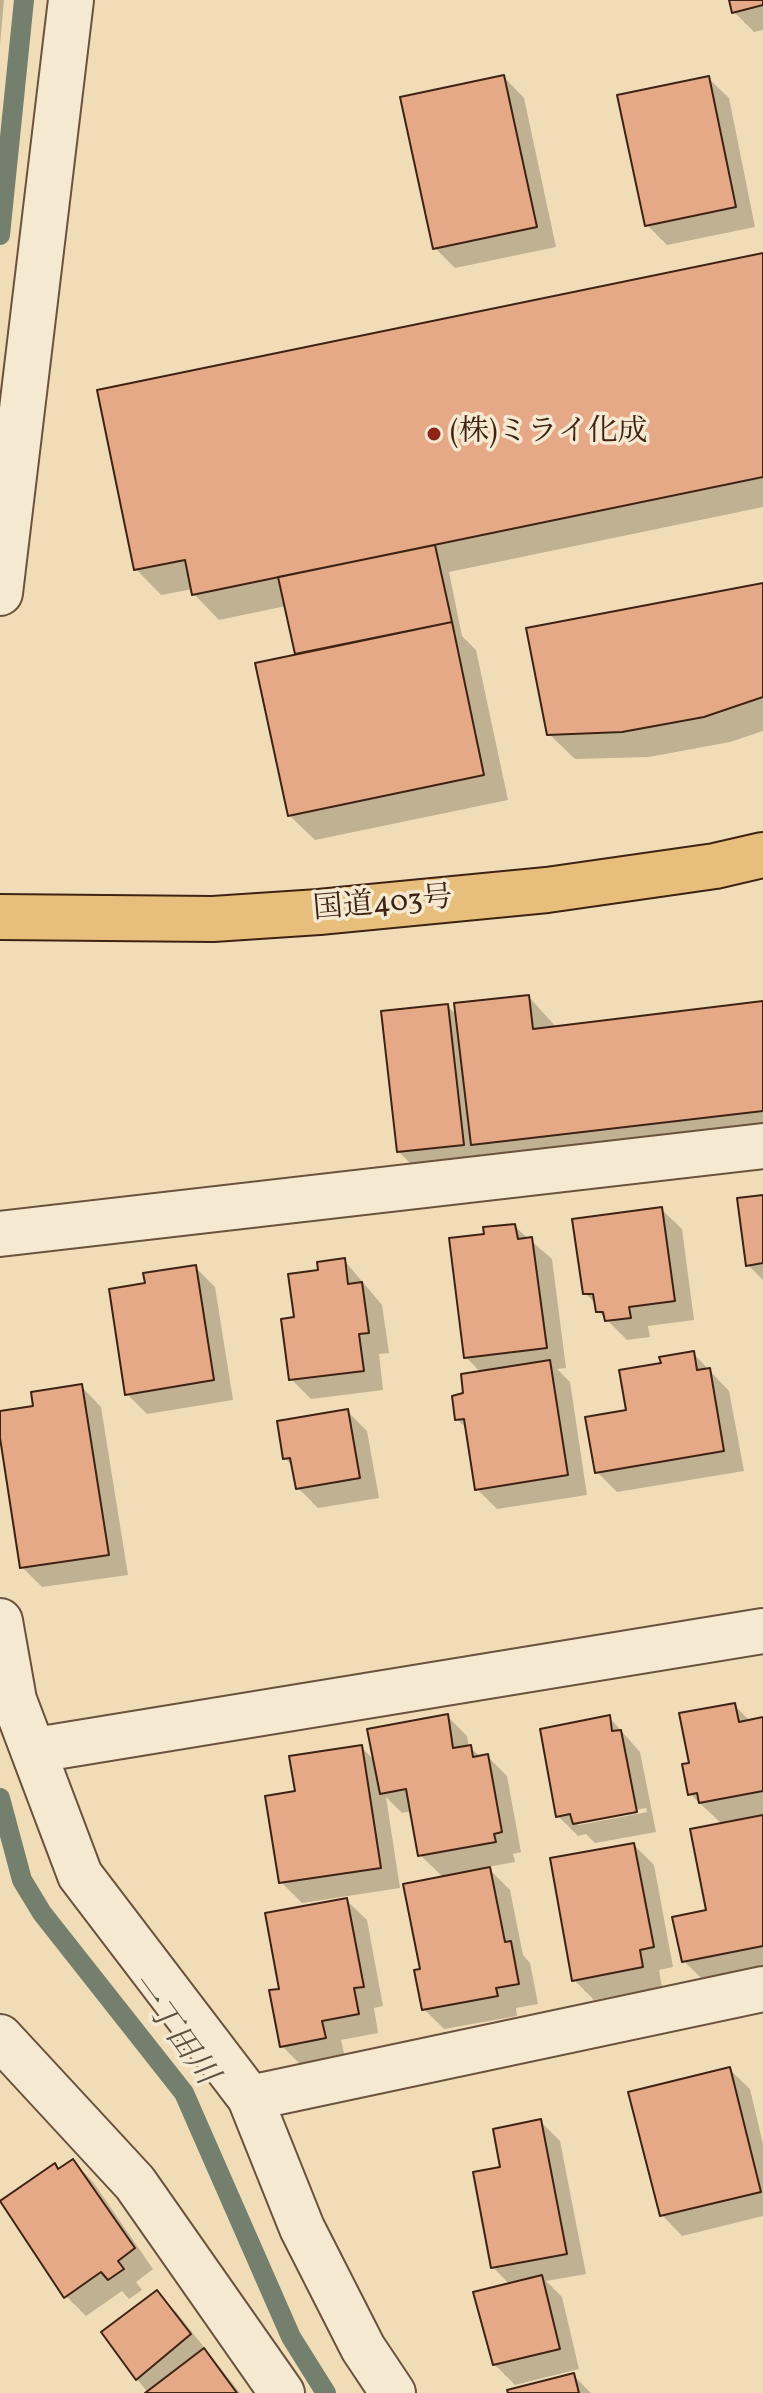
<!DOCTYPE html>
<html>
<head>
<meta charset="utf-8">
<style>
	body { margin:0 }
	canvas { display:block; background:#f0ddb8 }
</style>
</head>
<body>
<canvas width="763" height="2393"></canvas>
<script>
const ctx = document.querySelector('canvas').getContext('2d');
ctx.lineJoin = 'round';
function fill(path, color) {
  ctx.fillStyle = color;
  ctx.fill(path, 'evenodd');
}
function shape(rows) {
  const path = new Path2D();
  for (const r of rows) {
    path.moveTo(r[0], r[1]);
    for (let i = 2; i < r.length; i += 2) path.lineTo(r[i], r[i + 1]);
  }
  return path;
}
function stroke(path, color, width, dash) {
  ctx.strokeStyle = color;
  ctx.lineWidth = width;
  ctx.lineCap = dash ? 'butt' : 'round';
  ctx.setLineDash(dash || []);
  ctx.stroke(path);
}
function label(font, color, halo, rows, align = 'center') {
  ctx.font = font + ' Vollkorn,"Noto Serif JP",serif';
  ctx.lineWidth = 7;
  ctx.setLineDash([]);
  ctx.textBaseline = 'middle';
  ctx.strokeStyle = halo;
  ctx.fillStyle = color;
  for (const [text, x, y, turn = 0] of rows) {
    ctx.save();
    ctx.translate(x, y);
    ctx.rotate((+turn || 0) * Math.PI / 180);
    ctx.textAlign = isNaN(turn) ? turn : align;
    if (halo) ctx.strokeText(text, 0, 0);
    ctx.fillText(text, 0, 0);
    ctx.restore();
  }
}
fill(shape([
	[0,0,4,0,0,45],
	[731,0,763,0,763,30,754,32,734,12],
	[504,77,524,98,556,247,455,268,435,248],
	[708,78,729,98,755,227,667,245,647,225],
	[763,255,763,507,449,572,462,636,476,650,508,800,315,840,289,815,299,656,286,606,219,620,194,594,193,589,161,595,136,569],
	[763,585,763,731,730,742,649,757,575,759,549,734],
	[529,997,557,1028,763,1003,763,1142,501,1173,482,1154,483,1165,419,1172,399,1152,447,1006,458,1016],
	[763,1197,763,1280,748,1265],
	[661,1209,682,1229,694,1320,648,1326,650,1337,627,1340,598,1311,596,1304,585,1293],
	[514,1226,552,1259,566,1368,557,1369,570,1382,587,1495,497,1509,477,1489,468,1430,457,1419,466,1395,481,1373,466,1357,486,1236],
	[344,1260,382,1305,389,1353,379,1354,383,1390,311,1399,291,1379,296,1319],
	[195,1267,215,1287,233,1400,147,1414,127,1394,147,1285],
	[693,1353,729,1391,744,1471,617,1492,597,1472,628,1411,663,1364],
	[81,1386,101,1407,128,1575,42,1587,22,1567,0,1413,35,1407],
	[347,1411,367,1431,379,1498,318,1508,298,1488,294,1468,285,1458],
	[734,1705,750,1721,763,1719,763,1970,704,1981,684,1961,709,1911,723,1825,690,1794,691,1764],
	[447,1716,467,1736,469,1747,481,1757,487,1756,507,1776,521,1852,513,1854,515,1862,487,1867,510,1890,523,1955,530,1963,538,2004,516,2008,517,2016,444,2029,424,2009,422,1970,444,1878,420,1855,412,1811,402,1813,386,1797,400,1888,302,1903,281,1882,297,1793,361,1747,376,1762],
	[609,1717,640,1752,656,1832,595,1843,586,1834,578,1836,558,1816],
	[646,1808,647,1812,579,1825,575,1821],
	[634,1845,654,1865,673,1967,659,1970,662,1987,594,2000,574,1980],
	[346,1900,367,1920,383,2006,374,2008,378,2033,341,2040,345,2058,302,2066,282,2046,281,1990],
	[729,2069,750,2089,763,2144,763,2216,682,2236,662,2215],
	[540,2121,560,2141,586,2274,546,2281,562,2297,579,2369,515,2385,494,2364,510,2285,493,2267,502,2168],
	[73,2161,93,2182,153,2269,136,2282,142,2290,129,2299,122,2291,86,2316,66,2296,1,2203,54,2166,60,2171],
	[157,2293,177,2313,240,2393,148,2393,137,2379],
	[573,2375,591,2393,510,2393]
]), '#0003');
stroke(shape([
	[0,235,24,0],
	[0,1798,22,1880,42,1913,184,2093,291,2337,326,2393]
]), '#757f6e', 20);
const building = shape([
	[729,0,763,0,763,5,732,13,729,0],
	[504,75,537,227,433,249,400,97,504,75],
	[709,76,736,207,645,226,617,95,709,76],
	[763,253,763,477,192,595,185,560,134,570,97,390,763,253],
	[435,545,452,622,295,654,278,577,435,545],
	[763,583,763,697,704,717,622,732,547,735,526,628,763,583],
	[452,622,484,775,288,816,255,663,452,622],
	[529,995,533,1029,763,1001,763,1111,471,1145,454,1003,529,995],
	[448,1004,464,1145,397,1152,381,1011,448,1004],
	[763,1195,763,1263,746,1266,737,1198,763,1195],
	[662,1207,675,1301,629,1307,631,1318,605,1321,603,1312,596,1312,593,1294,583,1294,572,1219,662,1207],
	[515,1224,518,1239,532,1237,547,1348,464,1358,449,1238,484,1234,483,1227,515,1224],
	[345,1258,348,1284,362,1282,369,1333,359,1334,364,1371,289,1380,281,1319,294,1317,288,1274,318,1270,317,1262,345,1258],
	[196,1265,214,1380,125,1395,109,1289,145,1283,143,1273,196,1265],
	[694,1351,697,1370,710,1368,724,1451,595,1473,585,1417,626,1410,619,1370,661,1363,659,1357,694,1351],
	[550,1360,568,1475,475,1490,464,1419,455,1420,452,1396,463,1393,461,1374,550,1360],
	[82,1384,109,1555,20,1568,0,1438,0,1411,33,1406,31,1392,82,1384],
	[348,1409,360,1478,296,1489,290,1458,283,1459,277,1421,348,1409],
	[735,1703,739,1722,763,1717,763,1791,699,1803,697,1793,688,1795,682,1764,689,1763,679,1713,735,1703],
	[448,1714,453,1748,471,1745,473,1757,488,1754,502,1832,494,1834,496,1842,418,1856,406,1789,380,1794,367,1729,448,1714],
	[610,1715,612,1731,621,1730,637,1812,573,1824,570,1814,556,1817,540,1729,610,1715],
	[362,1745,381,1868,279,1883,265,1796,295,1791,289,1756,362,1745],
	[763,1815,763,1946,682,1962,672,1917,706,1910,690,1829,763,1815],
	[634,1843,654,1947,640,1950,643,1967,572,1981,550,1858,634,1843],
	[490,1867,505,1942,511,1941,519,1984,496,1988,498,1996,422,2010,414,1970,420,1969,403,1884,490,1867],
	[347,1898,364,1987,354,1988,359,2014,322,2021,326,2038,280,2047,269,1990,279,1989,265,1913,347,1898],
	[730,2067,761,2192,660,2216,628,2092,730,2067],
	[541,2119,567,2254,491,2268,473,2172,500,2167,493,2129,541,2119],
	[73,2159,135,2248,118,2261,124,2269,108,2280,101,2272,64,2298,0,2201,55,2163,58,2169,73,2159],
	[542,2275,560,2349,493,2365,473,2292,542,2275],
	[157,2290,191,2334,136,2380,101,2332,157,2290],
	[204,2348,237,2393,145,2393,204,2348],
	[574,2373,579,2393,508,2393,507,2390,574,2373]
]);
fill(building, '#e6a988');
stroke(building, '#3e2312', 2);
const minor = shape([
	[0,593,71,0],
	[0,1234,763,1146],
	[0,1621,14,1700,80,1875,250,2098,302,2228,363,2348,393,2393],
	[36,1750,763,1631],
	[0,2037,135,2183,282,2393],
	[250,2098,763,1989]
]);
const trunk = shape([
	[0,917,213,919,319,912,547,890,715,866,763,855]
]);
stroke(minor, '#6a523c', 48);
stroke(trunk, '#3e2312', 48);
stroke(minor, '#f5e9d1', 44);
stroke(trunk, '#e8be7c', 44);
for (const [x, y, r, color] of [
	[434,434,8,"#8f2418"]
]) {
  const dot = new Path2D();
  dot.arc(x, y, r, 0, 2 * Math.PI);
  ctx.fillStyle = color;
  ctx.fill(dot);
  stroke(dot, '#f5e9d1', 3);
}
label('30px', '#3e2312', '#f5e9d1', [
	["(株)ミライ化成",450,434]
], 'left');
label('30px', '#3e2312', '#f5e9d1', [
	["国道403号",383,906,-5]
]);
label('italic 32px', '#5a5140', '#f5e9d1', [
	["一丁田川",170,2031,54]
]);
</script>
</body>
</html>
